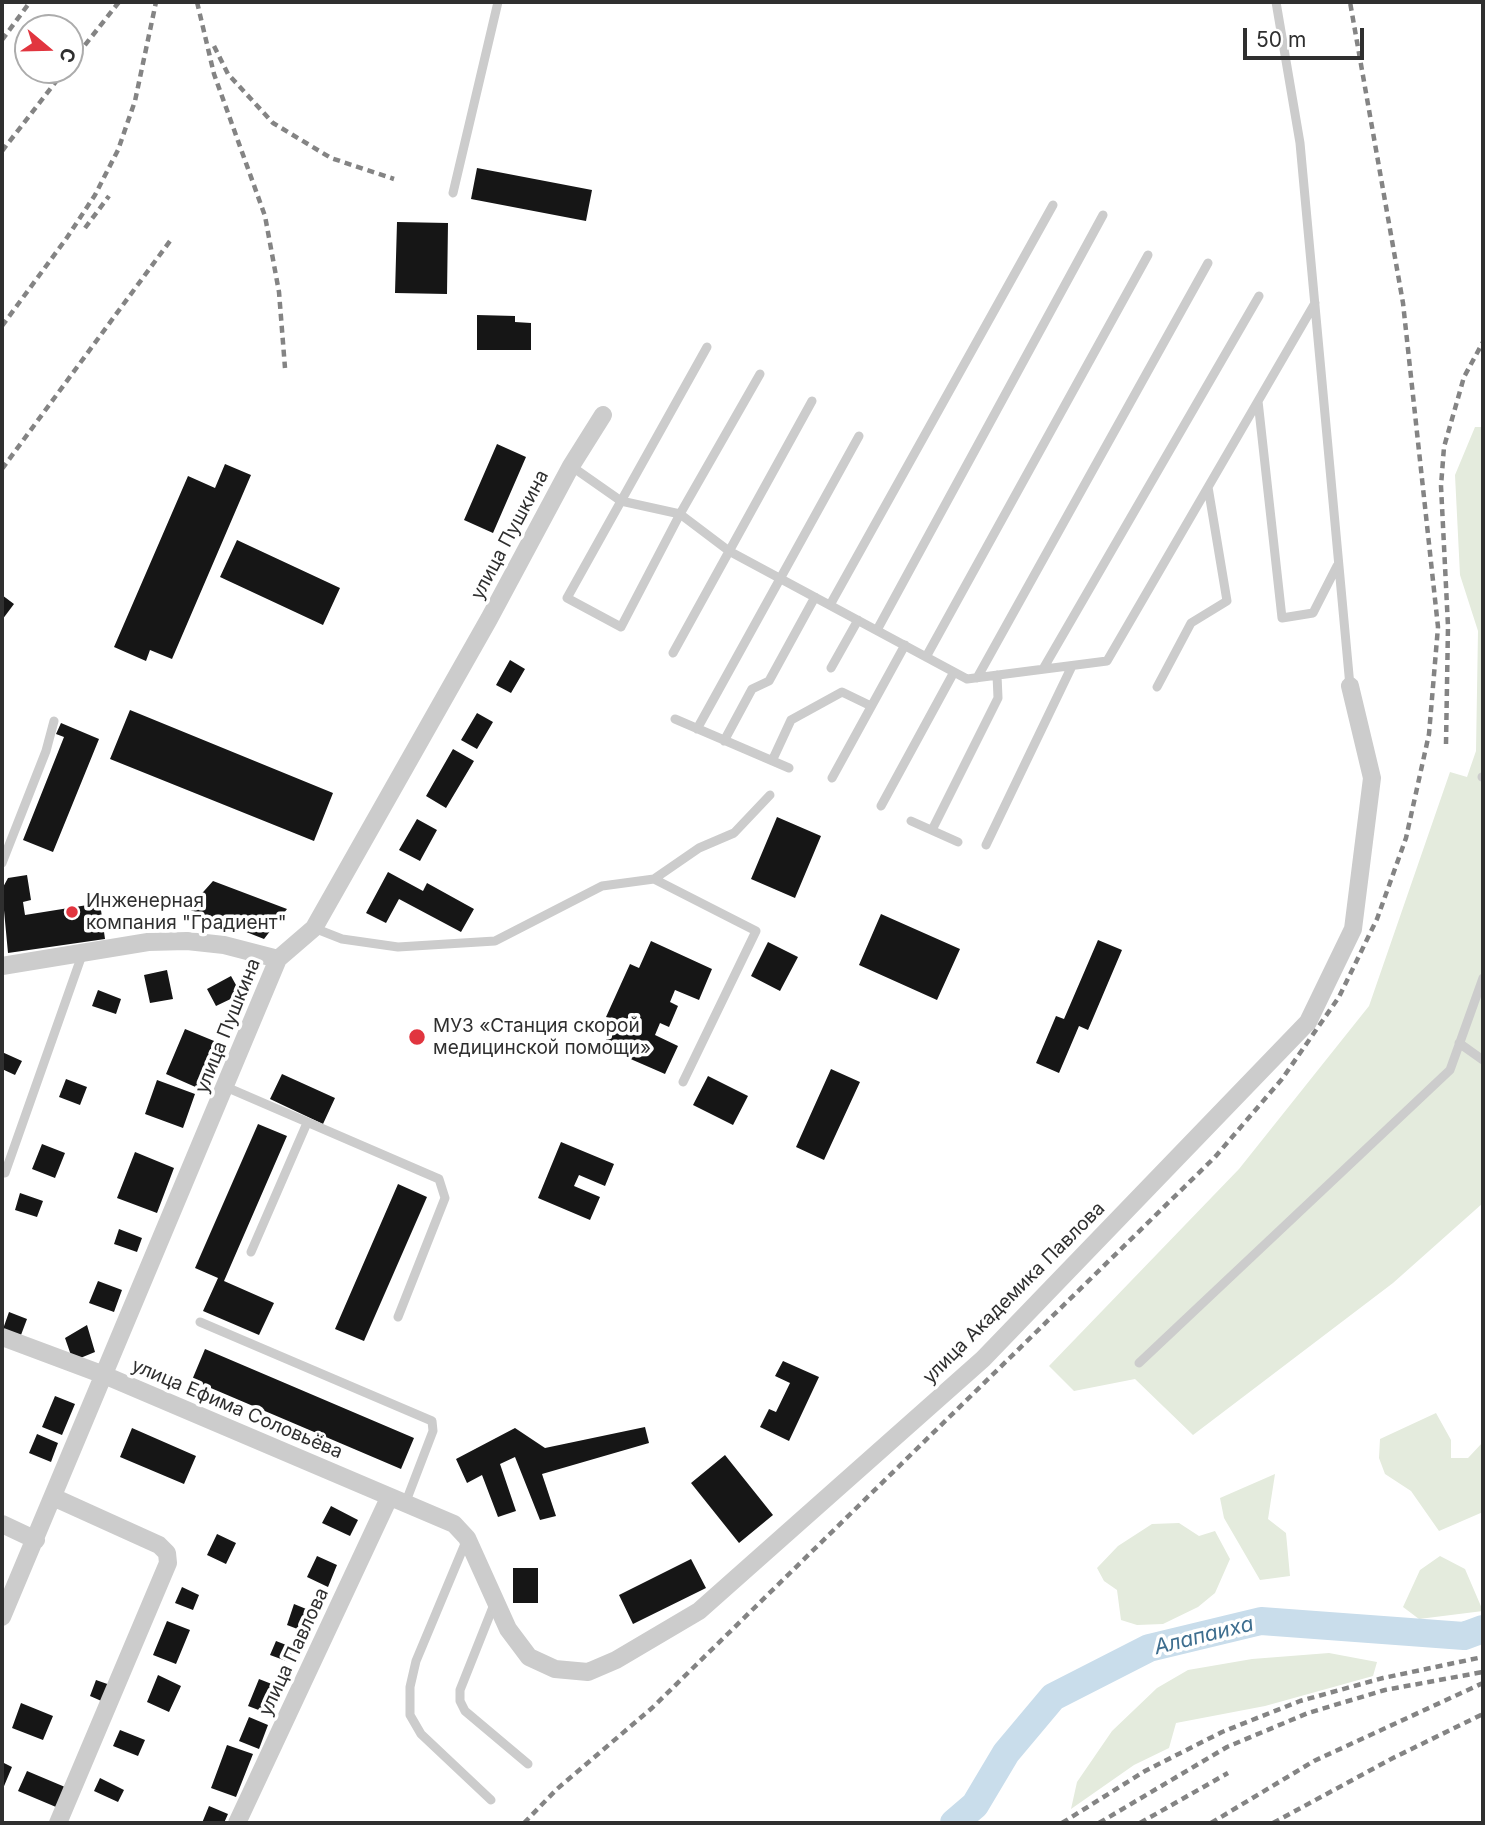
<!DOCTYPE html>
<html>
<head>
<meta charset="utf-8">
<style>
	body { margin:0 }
	#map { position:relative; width:1485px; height:1825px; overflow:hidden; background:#fff; font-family:Inter,sans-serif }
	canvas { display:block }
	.frame { position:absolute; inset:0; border:4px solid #2f2f2f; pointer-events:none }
	.north { position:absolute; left:14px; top:14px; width:70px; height:70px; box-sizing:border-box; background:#fff; border:2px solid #acacac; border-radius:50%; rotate:109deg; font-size:19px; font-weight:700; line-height:28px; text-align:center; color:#2f2f2f }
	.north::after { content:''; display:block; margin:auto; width:24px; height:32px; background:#e1353f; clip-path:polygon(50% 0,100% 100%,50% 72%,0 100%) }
	.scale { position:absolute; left:1243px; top:28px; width:121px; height:32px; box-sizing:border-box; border:4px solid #2f2f2f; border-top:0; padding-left:9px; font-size:21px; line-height:24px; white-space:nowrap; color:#2f2f2f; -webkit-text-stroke:5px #fff; paint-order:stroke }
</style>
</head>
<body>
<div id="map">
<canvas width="1485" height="1825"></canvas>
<div class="frame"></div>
<div class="north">С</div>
<div class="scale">50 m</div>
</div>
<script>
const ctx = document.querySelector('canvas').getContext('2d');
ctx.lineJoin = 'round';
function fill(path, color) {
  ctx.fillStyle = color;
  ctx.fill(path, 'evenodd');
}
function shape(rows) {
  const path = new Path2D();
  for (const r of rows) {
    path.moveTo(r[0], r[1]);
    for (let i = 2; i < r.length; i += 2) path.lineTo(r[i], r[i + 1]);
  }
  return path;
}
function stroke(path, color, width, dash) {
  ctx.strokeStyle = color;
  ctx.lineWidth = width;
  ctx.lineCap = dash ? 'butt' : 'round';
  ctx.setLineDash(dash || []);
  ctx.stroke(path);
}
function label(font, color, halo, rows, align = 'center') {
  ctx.font = font + ' Inter,sans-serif';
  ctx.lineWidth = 7;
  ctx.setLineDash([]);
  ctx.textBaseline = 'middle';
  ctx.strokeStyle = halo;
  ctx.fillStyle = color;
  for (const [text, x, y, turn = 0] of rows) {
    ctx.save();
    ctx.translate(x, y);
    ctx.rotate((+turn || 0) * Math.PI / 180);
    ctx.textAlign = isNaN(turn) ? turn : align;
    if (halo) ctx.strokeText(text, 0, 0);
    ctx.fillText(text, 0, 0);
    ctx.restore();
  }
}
fill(shape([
	[1475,427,1483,427,1483,1203,1393,1283,1193,1435,1135,1379,1074,1391,1049,1366,1239,1169,1369,1006,1450,772,1467,777,1476,751,1478,631,1460,575,1455,475],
	[1436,1413,1451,1440,1451,1458,1468,1458,1483,1442,1483,1512,1439,1531,1411,1491,1385,1474,1379,1458,1380,1439],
	[1275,1474,1268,1519,1286,1533,1290,1576,1260,1580,1224,1518,1220,1498],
	[1179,1523,1199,1536,1215,1531,1230,1559,1215,1593,1198,1607,1163,1624,1137,1625,1121,1620,1117,1590,1104,1581,1097,1568,1118,1546,1152,1524],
	[1440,1556,1465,1569,1483,1611,1419,1619,1403,1607,1420,1570],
	[1329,1653,1377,1662,1373,1676,1265,1706,1176,1723,1169,1748,1134,1765,1071,1809,1077,1782,1112,1731,1157,1688,1188,1670,1252,1659]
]), '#e4ebdd');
stroke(shape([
	[954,1823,975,1805,1006,1753,1053,1697,1149,1648,1261,1621,1464,1636,1483,1629]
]), '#c9ddeb', 28);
fill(shape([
	[477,168,592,190,586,221,471,199],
	[397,222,448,223,447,294,395,293],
	[477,315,515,316,515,322,531,323,531,350,477,350],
	[497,444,526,457,493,533,464,520],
	[225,464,251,475,172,659,150,650,146,661,114,647,188,476,215,488],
	[237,540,340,588,323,625,220,577],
	[2,595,14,604,2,620],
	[510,660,525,669,511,693,496,685],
	[130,710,333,793,314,841,110,759],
	[477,713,493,722,477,749,461,740],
	[61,723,99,739,53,852,23,840,64,737,56,734],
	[453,749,474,761,446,808,426,796],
	[777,817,821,836,795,898,751,879],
	[417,819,437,830,420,861,399,850],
	[388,872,423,891,427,883,474,909,461,932,399,899,386,923,366,913],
	[27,875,31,900,23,902,25,915,100,903,105,939,8,953,2,889,8,878],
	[213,881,287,909,264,939,188,909],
	[881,914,960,949,937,1000,859,965],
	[1098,940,1122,950,1088,1030,1079,1026,1059,1073,1036,1063,1056,1016,1064,1019],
	[651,941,712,969,699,1000,675,990,670,1002,678,1006,669,1027,660,1023,655,1035,678,1046,665,1074,603,1047,615,1021,606,1017,630,964,639,968],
	[768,942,798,957,780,991,751,976],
	[167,970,173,999,150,1003,144,975],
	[231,976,241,994,216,1006,207,989],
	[98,990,121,999,116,1014,92,1006],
	[185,1029,219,1043,200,1089,166,1074],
	[2,1052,22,1061,15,1075,2,1069],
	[831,1069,860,1082,824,1160,796,1147],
	[282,1074,335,1098,323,1124,270,1099],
	[708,1076,748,1096,733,1125,693,1105],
	[66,1079,87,1087,80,1105,59,1097],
	[157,1080,195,1094,183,1128,145,1114],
	[258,1124,287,1136,224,1281,274,1303,259,1335,203,1311,218,1278,195,1268],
	[561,1142,614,1164,605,1186,579,1175,574,1186,600,1197,590,1220,538,1198],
	[42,1144,65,1153,55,1178,32,1169],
	[135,1152,174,1168,157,1213,117,1198],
	[398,1184,427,1197,364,1341,335,1329],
	[20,1193,43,1201,37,1217,15,1210],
	[119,1229,142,1238,137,1252,114,1244],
	[98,1281,122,1290,114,1312,89,1303],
	[9,1312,27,1319,21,1335,3,1329],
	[87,1325,95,1352,73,1361,65,1338],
	[205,1349,414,1438,401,1469,192,1380],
	[783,1361,819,1377,789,1441,760,1427,769,1409,776,1412,790,1383,775,1376],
	[55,1396,75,1404,62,1435,42,1427],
	[645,1427,649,1443,542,1474,556,1516,540,1520,515,1457,500,1464,516,1511,498,1517,482,1475,467,1483,456,1459,515,1428,545,1448],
	[132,1428,196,1456,184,1484,120,1457],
	[37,1434,58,1443,51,1462,29,1453],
	[725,1455,773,1515,739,1543,691,1483],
	[331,1506,358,1520,350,1536,322,1523],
	[217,1534,236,1543,226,1564,207,1555],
	[317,1556,337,1565,328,1587,307,1577],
	[691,1559,706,1588,633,1624,619,1595],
	[513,1568,538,1568,538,1603,513,1603],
	[182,1587,199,1595,193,1610,175,1603],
	[294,1604,316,1613,308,1633,287,1625],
	[167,1621,190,1630,176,1664,153,1655],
	[276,1641,294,1648,289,1662,270,1655],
	[158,1675,181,1686,169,1712,147,1702],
	[259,1679,282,1688,272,1715,248,1706],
	[96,1680,113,1686,106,1703,90,1696],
	[21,1703,53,1716,43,1740,12,1728],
	[249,1717,268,1725,259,1749,239,1741],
	[120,1730,145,1740,138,1756,113,1746],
	[227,1745,253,1754,236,1797,211,1788],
	[2,1762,12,1767,2,1791],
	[27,1771,65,1787,56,1807,18,1791],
	[100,1778,124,1790,118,1802,94,1791],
	[209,1806,228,1814,224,1823,202,1823]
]), '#161616');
stroke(shape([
	[1276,2,1300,143,1350,686],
	[453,193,498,2],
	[707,347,567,598,621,627,680,514,760,374],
	[1258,401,1282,618,1313,613,1337,566],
	[571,466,621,501,680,514,729,551,967,679,1107,661,1315,303],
	[830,605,1053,205],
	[877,630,1103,215],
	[673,653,812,401],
	[926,657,1148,255],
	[831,668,858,620],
	[1043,669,1259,296],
	[977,678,1208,263],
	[1157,687,1191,623,1227,601,1208,487],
	[675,719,789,768],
	[697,729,859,436],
	[724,741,752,689,769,681,815,597],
	[772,761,791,720,842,692,871,706],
	[1482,777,1483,777],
	[832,778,905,645],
	[881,806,954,672],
	[911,821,958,842],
	[932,830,998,698,997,675],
	[986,845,1072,666],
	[2,863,46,751,54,721],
	[654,879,699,848,734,833,770,795],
	[314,928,342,939,398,947,495,941,602,886,654,879,756,931,683,1082],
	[1459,1043,1483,1060],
	[226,1087,439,1179,445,1198,398,1317],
	[5,1173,82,955],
	[251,1252,307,1123],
	[200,1322,432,1421,433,1431,405,1504],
	[1139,1363,1450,1070,1483,978],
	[467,1539,416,1661,410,1687,410,1715,421,1734,491,1800],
	[495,1602,460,1690,460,1701,465,1711,528,1764]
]), '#ccc', 9);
stroke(shape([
	[2,966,148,942,187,941,224,945,278,959],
	[2,1337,104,1375,454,1524,467,1538,508,1629,529,1657,555,1669,588,1672,616,1660,699,1611,983,1359,1308,1022,1353,929,1372,778,1350,686],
	[53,1497,159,1545,167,1553,168,1563,58,1823],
	[2,1524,36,1540],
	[2,1617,278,959,314,928,489,619,571,466,603,415],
	[237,1823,389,1498]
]), '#ccc', 18);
stroke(shape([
	[197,2,214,74,265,216,279,292,285,368],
	[2,40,30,2],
	[214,46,228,74,273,123,331,158,394,179],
	[70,64,119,2],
	[2,151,65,70],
	[85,228,109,196],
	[2,326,66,239,95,195,118,150,135,101,156,2],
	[2,469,170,241],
	[1446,744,1448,626,1441,486,1444,447,1464,377,1483,342],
	[524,1823,557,1789,652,1708,1215,1157,1282,1079,1339,997,1377,919,1406,838,1429,734,1438,627,1403,303,1350,2],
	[1062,1823,1145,1771,1222,1732,1300,1701,1383,1678,1483,1657],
	[1099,1823,1227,1747,1308,1713,1385,1690,1483,1672],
	[1140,1823,1228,1773],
	[1211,1823,1314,1761,1483,1683],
	[1273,1823,1393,1758,1483,1714]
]), '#848484', 4.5, [7, 5]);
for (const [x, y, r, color] of [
	[72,912,7,"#e1353f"],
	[417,1037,9,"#e1353f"]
]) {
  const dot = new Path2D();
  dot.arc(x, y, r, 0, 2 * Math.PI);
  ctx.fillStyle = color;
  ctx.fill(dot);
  stroke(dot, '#fff', 2.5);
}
label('19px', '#2f2f2f', '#fff', [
	["улица Пушкина",510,535,-62],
	["улица Пушкина",228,1026,-68],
	["улица Академика Павлова",1014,1293,-45],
	["улица Ефима Соловьёва",237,1409,23],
	["улица Павлова",294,1652,-65]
]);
label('19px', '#2f2f2f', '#fff', [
	["Инженерная",86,901],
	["компания \"Градиент\"",86,923],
	["МУЗ «Станция скорой",433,1026],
	["медицинской помощи»",433,1048]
], 'left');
label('italic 21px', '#3e6e8f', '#fff', [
	["Алапаиха",1204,1636,-14]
]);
</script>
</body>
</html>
